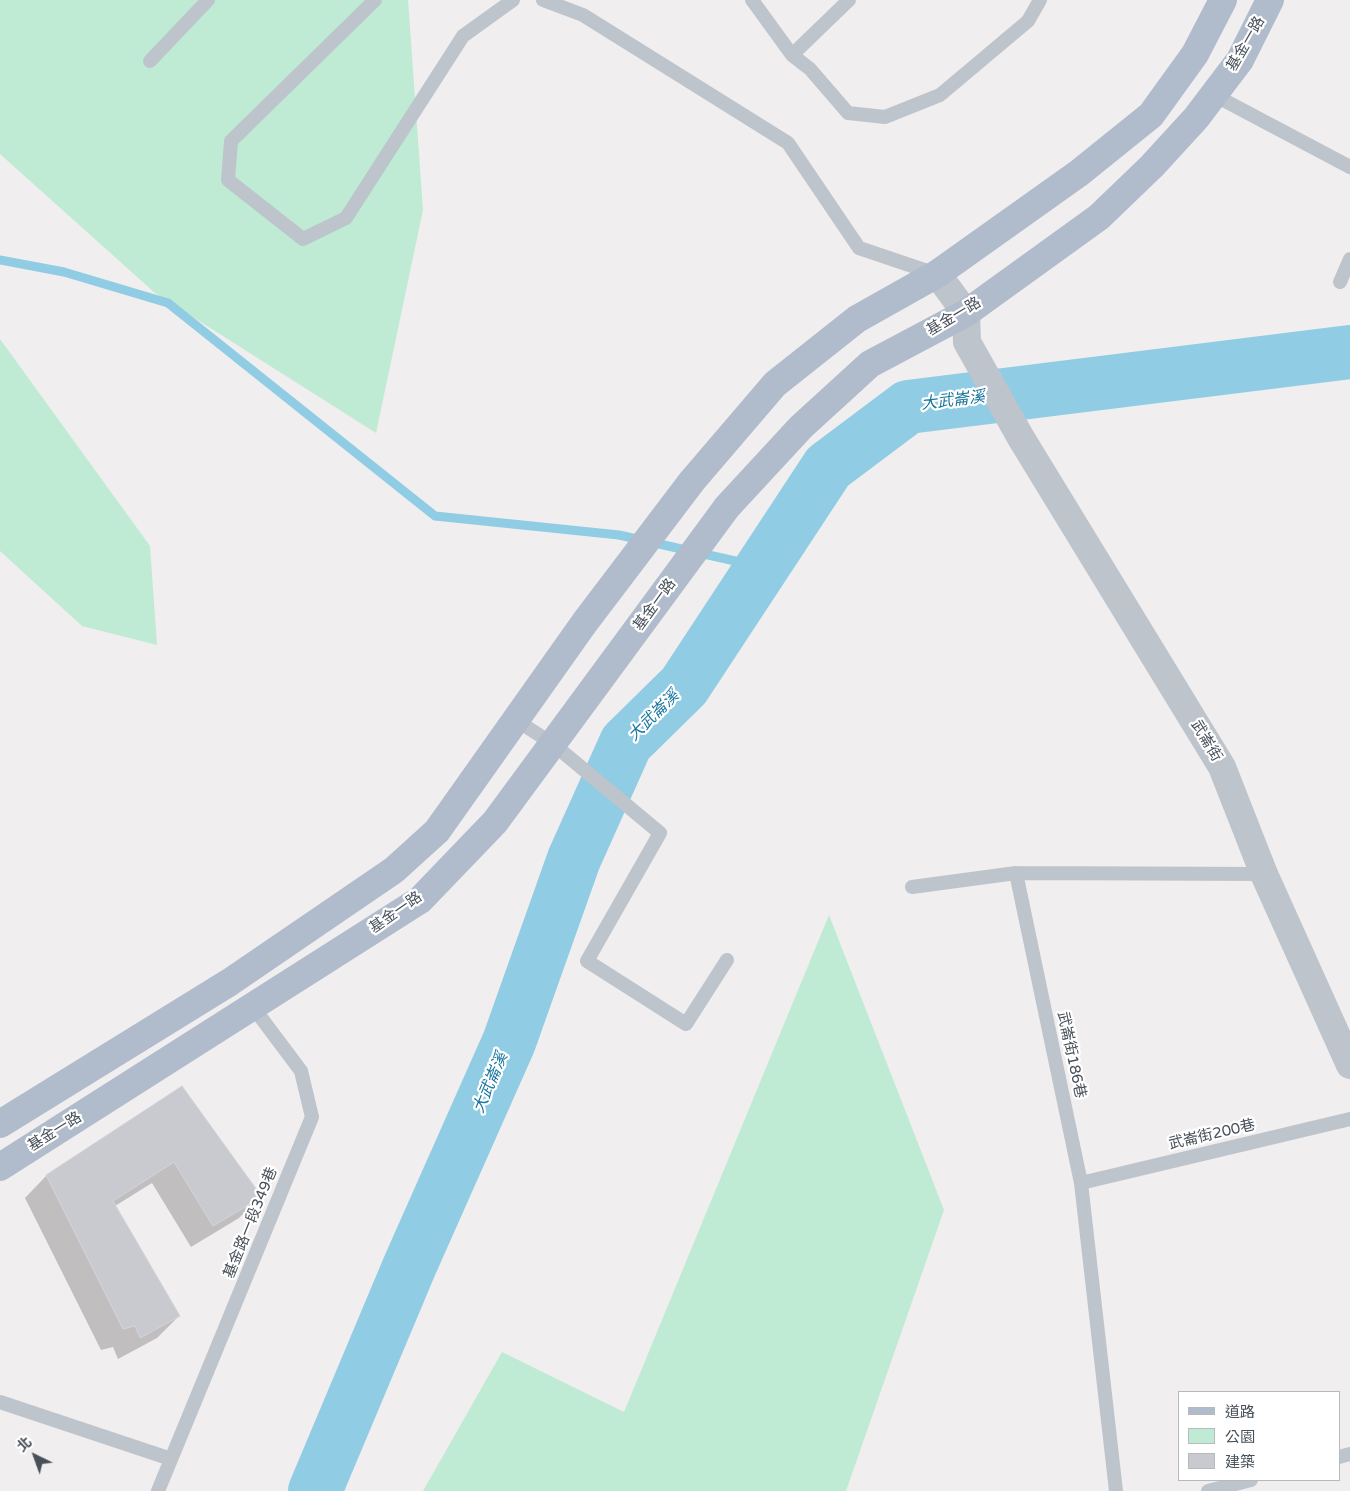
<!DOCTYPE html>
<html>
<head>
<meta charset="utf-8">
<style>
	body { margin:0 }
	#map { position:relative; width:1350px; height:1491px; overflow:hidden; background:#f0eeee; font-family:"Varela Round","Noto Sans TC",sans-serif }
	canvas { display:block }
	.legend { position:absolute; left:1178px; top:1391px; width:162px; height:90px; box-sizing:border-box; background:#fff; border:1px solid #b6b9bd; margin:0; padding:6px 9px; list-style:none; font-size:15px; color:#48505a }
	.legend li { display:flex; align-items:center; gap:10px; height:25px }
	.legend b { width:25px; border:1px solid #b6b9bd }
	.north { position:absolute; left:10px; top:1431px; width:50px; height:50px; -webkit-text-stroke:4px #fff; paint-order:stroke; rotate:318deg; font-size:14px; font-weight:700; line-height:20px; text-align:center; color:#48505a }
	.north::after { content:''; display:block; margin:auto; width:18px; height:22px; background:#48505a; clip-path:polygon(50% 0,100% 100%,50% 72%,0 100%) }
</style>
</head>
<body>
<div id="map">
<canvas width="1350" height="1491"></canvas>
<ul class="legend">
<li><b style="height:6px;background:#b0bbcb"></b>道路</li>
<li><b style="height:14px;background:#bfebd4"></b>公園</li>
<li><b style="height:14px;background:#c9cad0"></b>建築</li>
</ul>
<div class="north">北</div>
</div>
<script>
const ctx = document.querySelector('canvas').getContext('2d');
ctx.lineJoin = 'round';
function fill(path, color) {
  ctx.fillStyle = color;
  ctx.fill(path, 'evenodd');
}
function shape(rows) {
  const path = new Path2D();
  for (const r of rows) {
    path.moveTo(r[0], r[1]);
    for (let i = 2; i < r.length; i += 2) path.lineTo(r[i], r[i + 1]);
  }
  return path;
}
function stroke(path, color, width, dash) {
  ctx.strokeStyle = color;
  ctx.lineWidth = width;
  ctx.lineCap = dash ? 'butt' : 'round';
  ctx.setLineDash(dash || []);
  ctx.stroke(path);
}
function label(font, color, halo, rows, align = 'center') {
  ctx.font = font + ' "Varela Round","Noto Sans TC",sans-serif';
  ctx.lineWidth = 4.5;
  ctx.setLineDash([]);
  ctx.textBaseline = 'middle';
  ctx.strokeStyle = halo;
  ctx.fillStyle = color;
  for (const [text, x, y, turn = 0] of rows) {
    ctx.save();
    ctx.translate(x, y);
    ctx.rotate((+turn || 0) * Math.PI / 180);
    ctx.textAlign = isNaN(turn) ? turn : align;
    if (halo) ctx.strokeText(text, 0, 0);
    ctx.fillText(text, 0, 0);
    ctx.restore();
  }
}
fill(shape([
	[0,0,408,0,423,210,376,433,155,293,0,154],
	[0,339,150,546,157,645,82,626,0,551],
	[829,915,944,1210,846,1491,423,1491,502,1352,624,1412]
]), '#bfebd4');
fill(shape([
	[181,1088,261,1196,239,1218,191,1247,152,1183,115,1206,179,1316,157,1338,118,1359,113,1347,101,1350,25,1198,46,1176]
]), '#0003');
stroke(shape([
	[0,260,64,272,168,303,435,516,619,535,762,567]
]), '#90cce4', 9);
stroke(shape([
	[315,1491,410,1265,509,1042,574,859,626,743,684,686,828,467,908,407,1350,352]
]), '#90cce4', 54);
const building = shape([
	[182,1086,262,1197,213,1226,174,1162,113,1201,180,1316,140,1338,135,1326,123,1329,46,1175,182,1086]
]);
fill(building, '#c9cad0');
stroke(building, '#d2d4d9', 1);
stroke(shape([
	[375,0,231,141,228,180,303,239,346,218,463,36,513,0],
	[543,0,583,15,788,143,859,248,936,274],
	[752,0,792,55,810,69,848,113,885,117,940,95,1028,21,1040,0],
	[792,55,849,0],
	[150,61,208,0],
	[1214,95,1350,167],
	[1340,282,1350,259],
	[516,720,553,744,660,833,587,961,686,1024,727,960],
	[912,887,1016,873],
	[1081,1183,1350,1119],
	[0,1402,171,1459],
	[1339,1457,1350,1454],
	[158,1491,312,1117,301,1071,253,1007],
	[1116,1491,1081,1183,1016,873,1264,874],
	[1208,1491,1251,1480]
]), '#bdc4cc', 14);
stroke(shape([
	[937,274,966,313,967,342,1021,438,1222,767,1264,874,1350,1065]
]), '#bdc4cc', 28);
stroke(shape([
	[0,1124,230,982,394,870,437,831,585,622,692,481,775,384,857,319,937,274,1079,173,1151,115,1195,54,1223,0],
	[0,1167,420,900,495,822,727,507,801,427,870,364,966,313,1099,217,1152,166,1196,118,1240,60,1270,0]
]), '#b0bbcb', 28);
label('15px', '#48505a', '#fff', [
	["基金一路",1246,44,-60],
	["基金一路",954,317,-31],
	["基金一路",655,605,-54],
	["武崙街",1206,741,59],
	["基金一路",396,913,-35],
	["武崙街186巷",1071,1055,78],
	["基金一路",55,1132,-32],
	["武崙街200巷",1212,1135,-13],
	["基金路一段349巷",251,1223,-68]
]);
label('italic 16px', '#17759d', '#fff', [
	["大武崙溪",953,401,-7],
	["大武崙溪",654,716,-45],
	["大武崙溪",491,1083,-67]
]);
</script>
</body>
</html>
